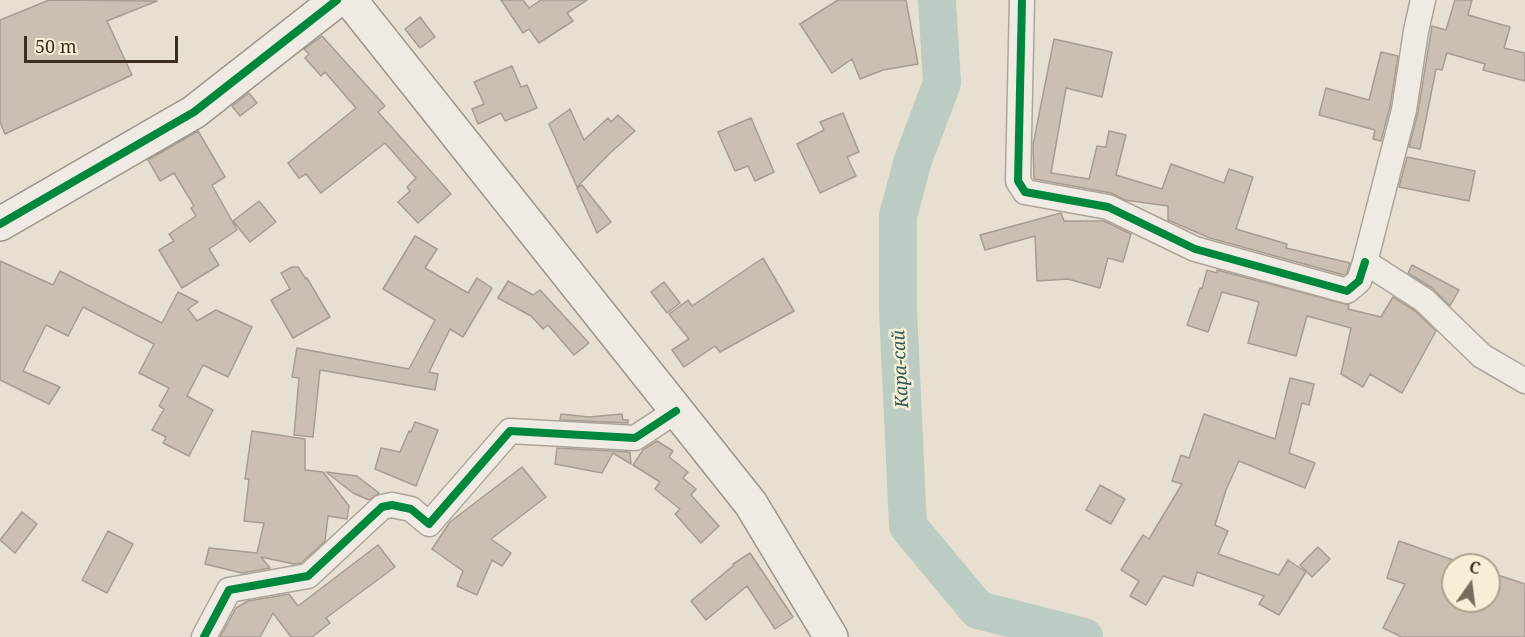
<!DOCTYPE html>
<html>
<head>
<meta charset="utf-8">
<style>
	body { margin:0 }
	#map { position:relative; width:1525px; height:637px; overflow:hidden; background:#e7e0d1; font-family:"Noto Serif",serif }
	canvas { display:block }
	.north { position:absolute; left:1441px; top:553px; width:60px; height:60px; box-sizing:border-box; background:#f7eed8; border:2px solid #ada18e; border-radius:50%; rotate:14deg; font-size:16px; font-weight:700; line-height:24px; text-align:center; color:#3d2e20 }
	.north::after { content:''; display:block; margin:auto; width:21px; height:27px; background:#786c5e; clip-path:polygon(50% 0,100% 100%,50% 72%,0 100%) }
	.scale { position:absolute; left:24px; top:36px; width:154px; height:27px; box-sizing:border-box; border:3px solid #3d2e20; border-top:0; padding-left:8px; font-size:18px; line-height:21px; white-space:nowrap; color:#3d2e20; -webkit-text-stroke:4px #f7eed8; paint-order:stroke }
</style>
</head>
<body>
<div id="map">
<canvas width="1525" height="637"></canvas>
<div class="north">С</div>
<div class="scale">50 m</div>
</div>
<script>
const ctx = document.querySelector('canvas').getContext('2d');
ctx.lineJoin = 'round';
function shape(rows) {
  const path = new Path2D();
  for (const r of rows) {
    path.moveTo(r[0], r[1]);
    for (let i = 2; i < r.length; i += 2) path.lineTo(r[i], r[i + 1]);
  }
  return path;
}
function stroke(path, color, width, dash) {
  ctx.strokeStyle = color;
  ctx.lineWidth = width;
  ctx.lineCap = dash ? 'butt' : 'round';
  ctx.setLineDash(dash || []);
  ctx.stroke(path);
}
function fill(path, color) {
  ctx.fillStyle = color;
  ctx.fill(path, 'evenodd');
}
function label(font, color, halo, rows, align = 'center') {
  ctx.font = font + ' "Noto Serif",serif';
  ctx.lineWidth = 5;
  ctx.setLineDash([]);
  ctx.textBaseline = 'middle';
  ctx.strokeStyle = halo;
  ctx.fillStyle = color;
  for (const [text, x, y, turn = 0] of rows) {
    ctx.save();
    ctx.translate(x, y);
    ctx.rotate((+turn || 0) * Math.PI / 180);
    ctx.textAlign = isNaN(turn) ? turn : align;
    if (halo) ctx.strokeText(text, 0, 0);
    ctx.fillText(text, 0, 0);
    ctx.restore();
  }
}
stroke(shape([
	[937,0,942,83,913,160,898,216,898,309,908,526,978,610,1084,637]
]), '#bcccc2', 38);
const building = shape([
	[49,0,157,1,107,21,132,75,5,134,0,122,0,20,49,0],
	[501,0,523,0,529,8,541,0,587,0,567,13,573,21,539,43,529,29,523,33,501,0],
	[838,0,906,0,918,64,883,70,860,79,852,59,832,73,800,24,838,0],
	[1455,0,1472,0,1468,15,1510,27,1504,48,1525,53,1525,81,1483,70,1485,64,1447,53,1442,70,1436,69,1420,149,1409,147,1418,112,1432,26,1446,30,1455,0],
	[420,17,435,37,420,48,405,29,420,17],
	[322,36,385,106,378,112,451,194,418,223,398,202,410,191,407,187,416,178,385,143,321,193,306,174,299,178,288,163,356,108,325,72,321,76,305,58,309,54,304,49,322,36],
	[1054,39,1112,52,1102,97,1066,88,1051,173,1089,179,1097,146,1106,147,1109,131,1126,135,1116,175,1162,189,1171,164,1224,183,1229,169,1253,177,1236,229,1287,244,1286,248,1350,263,1347,273,1344,275,1210,238,1168,220,1168,206,1125,200,1111,193,1034,179,1033,145,1054,39],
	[1381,52,1398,56,1390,107,1381,141,1373,139,1375,130,1319,115,1326,88,1369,100,1381,52],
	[512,66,521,87,527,85,537,108,505,121,501,113,478,124,472,109,484,104,474,82,512,66],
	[249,93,257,103,240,116,232,106,249,93],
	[570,109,584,140,608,118,611,122,618,115,635,131,610,153,577,187,549,124,570,109],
	[843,113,859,152,847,157,856,176,820,193,797,144,824,130,820,122,843,113],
	[751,118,774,172,755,181,748,166,735,171,718,132,751,118],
	[198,131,225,177,212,185,237,230,209,249,219,265,182,288,159,250,174,241,169,234,196,216,191,208,194,206,174,173,160,181,148,160,198,131],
	[1407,157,1475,171,1469,201,1399,187,1407,157],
	[582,185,611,222,597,233,577,188,582,185],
	[259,201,276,222,250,242,233,221,259,201],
	[1061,213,1064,221,1104,221,1131,234,1123,262,1108,258,1100,288,1068,279,1037,281,1035,236,985,250,980,235,1061,213],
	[415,236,437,249,425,268,468,293,477,278,492,288,463,337,450,329,429,372,438,374,435,390,320,370,313,437,294,435,299,378,292,377,297,348,409,369,435,320,383,289,415,236],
	[763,258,794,311,720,352,715,346,684,367,672,350,689,339,669,314,688,300,692,306,763,258],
	[0,261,53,285,60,271,162,323,178,292,198,302,188,309,197,321,216,310,252,327,228,377,203,365,187,396,213,410,189,456,163,443,166,437,152,430,164,409,159,406,169,388,139,373,154,344,83,307,68,336,46,325,23,371,60,387,49,404,0,380,0,261],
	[1412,265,1459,290,1450,306,1432,288,1408,273,1412,265],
	[292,267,298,267,306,279,307,278,330,317,293,338,271,300,290,289,281,273,292,267],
	[1207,270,1217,273,1217,270,1349,305,1348,309,1381,317,1393,297,1415,311,1436,331,1402,393,1370,374,1363,387,1341,374,1351,328,1307,316,1296,356,1248,343,1259,302,1222,292,1208,332,1187,325,1200,288,1202,289,1207,270],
	[508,281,533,295,540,290,589,343,574,355,548,325,543,329,531,316,498,298,508,281],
	[664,282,680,303,667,313,651,292,664,282],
	[1290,378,1314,384,1309,405,1302,403,1289,453,1315,463,1305,488,1239,461,1226,490,1215,525,1228,531,1218,554,1279,575,1288,560,1306,572,1279,615,1259,604,1264,596,1197,572,1193,586,1163,576,1146,605,1130,596,1139,581,1121,570,1143,535,1149,539,1182,484,1172,481,1181,455,1189,458,1204,414,1275,439,1290,378],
	[561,414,589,417,622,414,623,420,628,420,628,423,560,420,561,414],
	[415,422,438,430,416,486,375,469,381,448,400,452,409,431,411,432,415,422],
	[252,431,305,439,305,470,323,472,349,506,347,519,328,516,325,541,301,563,294,564,261,557,270,568,242,573,205,564,209,548,257,553,264,523,244,521,249,479,245,479,252,431],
	[657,441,673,451,669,457,688,472,683,478,696,489,691,495,719,526,701,543,675,514,680,509,655,489,660,482,633,465,643,450,657,441],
	[557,448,630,452,631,464,613,453,602,473,555,464,557,448],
	[522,467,546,497,491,539,511,553,502,566,492,560,477,595,457,586,463,571,432,549,450,522,522,467],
	[326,472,357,476,379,493,369,500,353,493,326,472],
	[1100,485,1125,499,1111,524,1086,510,1100,485],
	[22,512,37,524,15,553,0,540,22,512],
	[108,531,133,544,107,593,82,580,108,531],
	[1399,541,1453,560,1453,601,1489,601,1489,572,1525,584,1525,637,1402,637,1383,628,1405,584,1387,578,1399,541],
	[378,545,395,567,326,618,330,623,312,637,291,637,273,613,260,637,220,637,236,608,248,601,289,594,298,606,378,545],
	[1318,547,1330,559,1312,577,1300,565,1318,547],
	[750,553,793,617,775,629,747,586,706,620,691,601,734,565,733,564,750,553]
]);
fill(building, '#cbbfb2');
stroke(building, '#a89c90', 1.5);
const street = shape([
	[1022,0,1018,181,1025,192,1108,207,1195,249,1347,291,1359,281,1365,262],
	[1423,0,1416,31,1404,110,1365,262,1424,300,1482,356,1525,381],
	[204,637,229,590,308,576,382,507,392,505,411,509,429,524,510,431,635,438,676,411]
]);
const secondary = shape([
	[350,0,751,504,831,637],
	[0,224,194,112,337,0]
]);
stroke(street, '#ada599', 27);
stroke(secondary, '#9c958a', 36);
stroke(street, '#efebe3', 24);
stroke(secondary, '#efebe3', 33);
stroke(shape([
	[1022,0,1018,181,1025,192,1108,207,1195,249,1347,291,1359,281,1365,262],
	[0,224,194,112,337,0],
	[204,637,229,590,308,576,382,507,392,505,411,509,429,524,510,431,635,438,676,411]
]), '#00873e', 8);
label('italic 18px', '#2f5d5a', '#f7eed8', [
	["Кара-сай",901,369,-93]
]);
</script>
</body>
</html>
